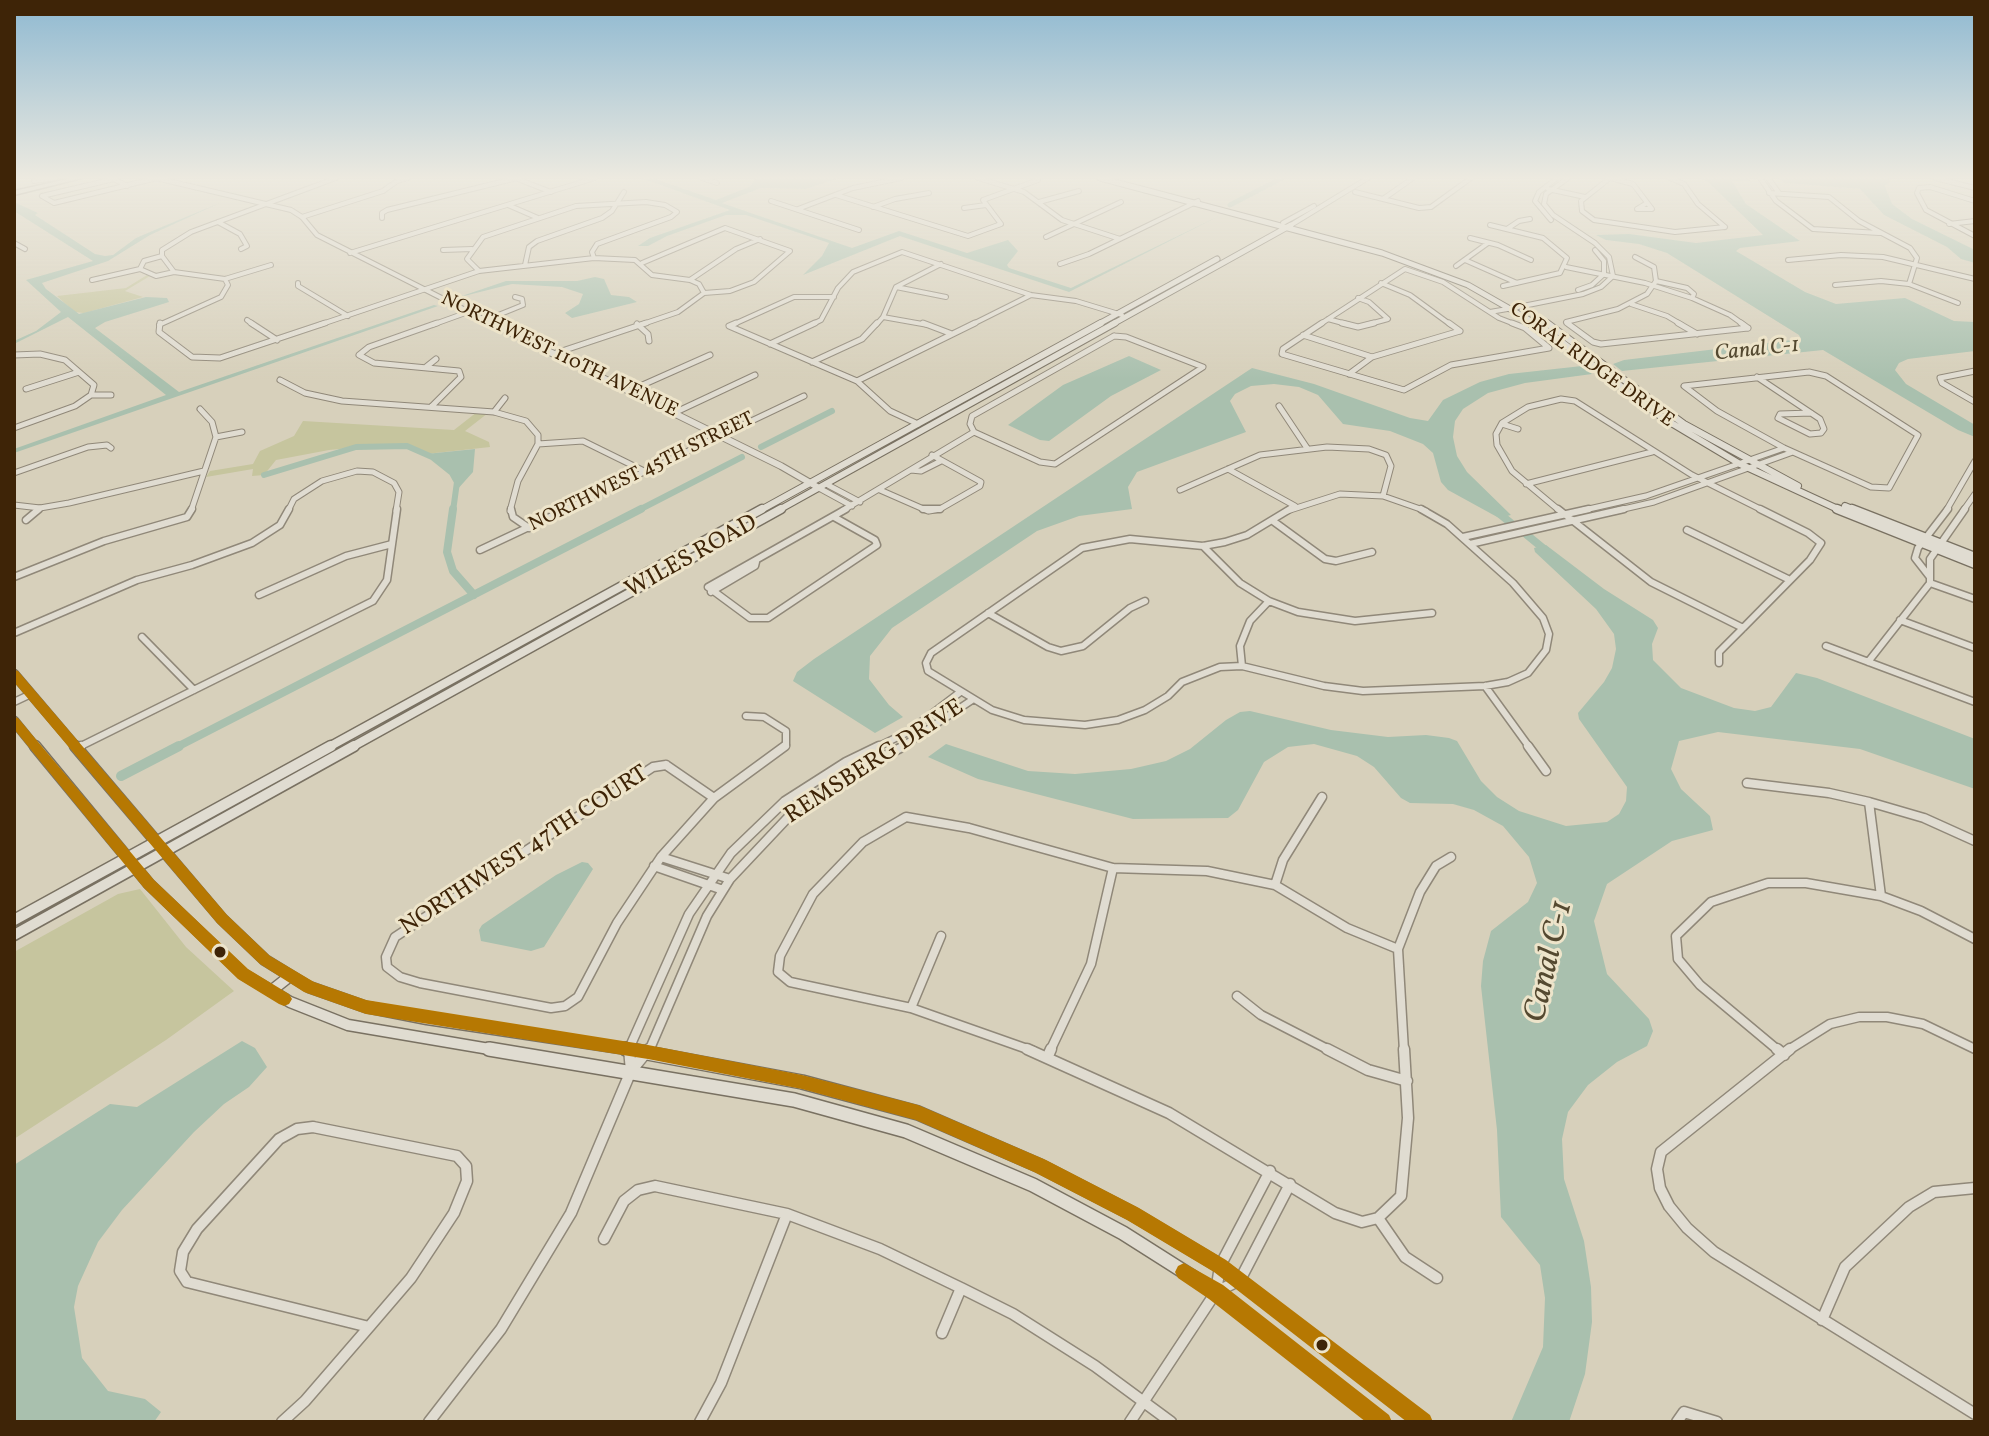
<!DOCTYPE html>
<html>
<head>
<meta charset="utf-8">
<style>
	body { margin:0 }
	#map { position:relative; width:1989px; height:1436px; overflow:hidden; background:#d7d0bb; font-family:Vollkorn,serif }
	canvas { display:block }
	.frame { position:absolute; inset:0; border:16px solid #3e2407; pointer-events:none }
</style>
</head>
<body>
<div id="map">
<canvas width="1989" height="1436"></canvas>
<div class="frame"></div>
</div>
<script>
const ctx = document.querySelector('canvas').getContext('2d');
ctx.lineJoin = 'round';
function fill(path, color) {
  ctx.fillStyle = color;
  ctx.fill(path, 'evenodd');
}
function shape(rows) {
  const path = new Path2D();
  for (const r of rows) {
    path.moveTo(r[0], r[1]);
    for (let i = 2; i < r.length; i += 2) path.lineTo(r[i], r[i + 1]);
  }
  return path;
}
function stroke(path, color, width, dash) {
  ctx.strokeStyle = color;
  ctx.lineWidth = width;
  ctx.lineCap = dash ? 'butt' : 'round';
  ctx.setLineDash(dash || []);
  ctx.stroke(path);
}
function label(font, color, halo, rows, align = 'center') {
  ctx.font = font + ' Vollkorn,serif';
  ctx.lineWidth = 6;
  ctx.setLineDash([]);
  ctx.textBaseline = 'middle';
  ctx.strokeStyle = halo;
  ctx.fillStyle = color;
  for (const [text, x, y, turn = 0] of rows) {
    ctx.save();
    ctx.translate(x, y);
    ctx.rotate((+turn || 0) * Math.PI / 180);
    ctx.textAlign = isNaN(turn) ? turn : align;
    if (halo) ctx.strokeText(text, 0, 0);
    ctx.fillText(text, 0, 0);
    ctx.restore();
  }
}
fill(shape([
	[147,275,150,276,125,291,143,297,84,313,74,312,57,296,126,288],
	[477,412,488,413,465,431,489,442,490,447,426,454,407,446,382,445,329,450,276,460,264,475,252,476,253,469,206,477,210,471,253,464,260,451,294,436,303,421,454,430],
	[140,889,186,947,234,991,166,1040,14,1139,14,952,118,894]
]), '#c6c59e');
fill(shape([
	[641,178,653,178,716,200,749,187,756,178,839,178,806,189,761,188,722,203,852,248,899,231,967,253,1008,240,1018,251,1007,265,1009,268,1071,288,1221,215,1069,292,900,236,803,275,822,256,829,243,746,215,726,215,667,236,648,246,638,246,650,238,730,210],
	[1699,178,1749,178,1750,181,1732,181,1746,204,1800,241,1740,248,1736,251,1805,292,1836,304,1905,298,1954,321,1975,322,1975,351,1908,359,1899,363,1895,370,1906,384,1975,425,1975,437,1958,430,1823,350,1622,371,1613,364,1624,360,1801,339,1799,335,1667,253,1639,244,1606,240,1596,235,1629,234,1696,243,1763,235,1708,182],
	[1779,178,1888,178,1890,182,1885,186,1892,204,1912,219,1975,250,1975,263,1961,259,1947,247,1884,215,1860,189,1784,183],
	[14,202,38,213,35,215,95,254,105,256,113,255,136,238,157,229,222,202,150,235,108,261,42,283,46,289,79,314,146,297,167,298,169,302,105,322,95,328,179,392,434,305,438,306,14,453,14,449,166,395,68,317,14,344,14,341,36,331,61,312,26,280,93,261,14,211],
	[595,277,604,279,611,295,629,297,637,302,572,318,565,313,579,304,583,294,562,287,512,284,456,298,506,281,577,281],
	[1129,356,1161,370,1111,396,1049,441,1040,440,1008,425,1063,385],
	[1582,366,1592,374,1525,383,1488,393,1463,409,1455,421,1453,437,1457,456,1467,472,1511,515,1499,518,1448,490,1441,482,1433,453,1423,444,1390,431,1343,424,1318,395,1299,387,1274,384,1251,386,1235,394,1230,401,1246,432,1137,472,1128,487,1132,509,1079,516,1037,531,892,628,870,656,869,679,889,705,903,717,875,733,793,681,797,672,814,659,1252,368,1314,384,1410,418,1428,421,1443,400,1480,382,1509,374],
	[475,449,473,472,456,491,457,482,452,473,426,454],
	[1546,545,1604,589,1653,620,1658,628,1652,644,1653,660,1681,688,1734,708,1755,711,1771,707,1796,673,1817,678,1975,739,1975,789,1860,749,1718,732,1679,741,1671,769,1681,789,1710,816,1713,830,1672,841,1607,884,1594,921,1607,974,1649,1019,1653,1031,1647,1046,1617,1062,1588,1085,1568,1112,1562,1139,1564,1179,1584,1241,1591,1287,1592,1322,1585,1374,1569,1422,1511,1422,1543,1347,1545,1298,1540,1265,1501,1217,1497,1130,1481,986,1483,961,1491,931,1528,902,1537,883,1529,857,1503,826,1474,810,1453,804,1410,803,1401,798,1374,767,1357,756,1314,744,1288,747,1264,762,1238,810,1228,818,1133,819,978,779,928,757,946,744,1028,771,1075,774,1131,769,1166,761,1190,749,1226,720,1240,712,1250,711,1331,730,1388,737,1426,735,1449,738,1457,741,1481,781,1497,797,1519,811,1566,826,1607,822,1619,814,1626,801,1627,787,1579,719,1578,713,1604,682,1612,668,1616,649,1614,634,1596,609,1535,552,1534,548],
	[582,862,588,863,593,869,544,947,531,951,481,941,479,930,482,925,556,875],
	[242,1041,255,1048,267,1067,249,1087,224,1104,194,1132,122,1210,98,1242,78,1286,74,1307,82,1358,108,1391,145,1399,161,1412,154,1422,14,1422,14,1165,110,1104,137,1107]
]), '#a9c0ae');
stroke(shape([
	[1230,205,1282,178]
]), '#a9c0ae', 5);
stroke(shape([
	[761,447,832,411],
	[264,475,356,447,407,446,432,457,452,473,457,482,453,511],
	[637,511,742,457]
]), '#a9c0ae', 6);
stroke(shape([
	[453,509,447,552,453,571,474,595],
	[1495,510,1512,524],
	[1527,535,1549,553],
	[175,748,641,509]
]), '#a9c0ae', 8);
stroke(shape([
	[121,776,179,746]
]), '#a9c0ae', 10);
const minorFar4 = shape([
	[515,178,551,192],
	[702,178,717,183],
	[978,178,1024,192,1062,220,1120,239],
	[1610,178,1581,201,1582,211,1594,220,1675,232,1725,227],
	[1610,178,1633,184,1652,209,1637,209,1647,203],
	[1670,178,1684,184,1698,204,1725,227],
	[1760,178,1776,201,1813,229,1879,233],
	[1768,178,1779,193],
	[34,181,55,178],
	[1548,189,1585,197],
	[1355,192,1383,199,1413,178],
	[1769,193,1829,197,1859,221,1910,248,1917,258,1909,284],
	[836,195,968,236,1001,224,983,200,1038,180],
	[42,196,54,203,157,178],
	[42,196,114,179,127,186],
	[1383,199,1419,208,1431,207,1471,178],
	[771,201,859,230],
	[1975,201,1930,187,1919,188,1917,193,1926,210,1975,236],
	[1039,202,1079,191],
	[508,205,538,218],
	[873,207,895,199,929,193],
	[964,208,986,205],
	[798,209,853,188,901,178],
	[302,217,383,191,397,181,408,178],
	[382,218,382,213,387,210,517,178],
	[218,222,240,234,247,246,241,249],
	[1949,224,1975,221],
	[1490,225,1543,238,1567,258,1560,273,1503,286],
	[1507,229,1519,221,1530,219],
	[1046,237,1121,202],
	[1470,238,1498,245,1531,260],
	[14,243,25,249],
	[443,250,472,249],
	[1465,260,1517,283],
	[1788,260,1841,255,1883,257,1975,279],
	[642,263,725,228,790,251,754,282,730,291,704,293],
	[1060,264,1089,254,1198,201],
	[525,265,529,247,537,241,602,218,612,211,624,192],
	[1456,266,1488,243],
	[1566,267,1645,283,1692,298,1730,315,1744,325],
	[140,269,156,276,174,272],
	[140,269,144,261,162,256],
	[479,271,467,259,483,237,576,206,646,202,665,205,677,212,671,217,597,244,592,252,594,258],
	[225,279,174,272,162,256,162,250,191,232,336,178],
	[225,279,271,265],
	[92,280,140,269],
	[690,280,736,249,760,239],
	[1656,281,1687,288,1694,294,1692,298],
	[298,283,298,286,348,316],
	[1381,283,1410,295,1451,325],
	[1835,285,1881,281,1909,284,1958,303],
	[896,287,946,297],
	[1358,298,1369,302,1388,319,1366,325],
	[1631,304,1667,316,1682,325],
	[1490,312,1513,308],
	[883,317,928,325],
	[1328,319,1350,325],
	[247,320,254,325],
	[486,320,523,305,522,299,515,297],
	[159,325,221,297,228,285,225,279],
	[319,325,479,271,594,258,635,260,652,275,690,280,699,284,704,293],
	[432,325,468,312],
	[640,325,678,312,704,293],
	[732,325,794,297,834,297],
	[811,325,821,320,838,288,853,272,902,252,1031,295,1076,301,1122,315],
	[876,325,883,317,896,287,941,264],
	[971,325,1031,295],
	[1319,325,1405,269,1443,282,1499,318,1517,325],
	[1570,325,1566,322,1618,309,1647,294,1656,281,1654,267,1635,257]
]);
const minorFar3 = shape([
	[160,323,159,332,192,357,220,358,325,323],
	[251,323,277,340],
	[736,323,729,326,857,381,890,411,918,424],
	[923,323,952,334],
	[1322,323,1283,349,1282,354,1404,390,1451,365,1549,348,1525,328,1512,323],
	[1342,323,1358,327,1374,323],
	[1449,323,1460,331],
	[1567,323,1593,342,1601,344,1748,328],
	[1678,323,1697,334],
	[1741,323,1748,328],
	[637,324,648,334,649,341],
	[1303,335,1372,357],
	[1114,336,1126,337,1203,367,1055,464,1040,462,974,432,970,424,972,416,1114,336],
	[770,344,815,323],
	[553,354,646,323],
	[14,355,40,354,65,360,94,385,91,395],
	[812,362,862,339,877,323],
	[426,367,436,359],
	[1975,371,1940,378,1942,383,1975,402],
	[1809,372,1826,376,1918,435,1889,488,1871,487,1784,448,1717,411,1684,386,1809,372],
	[1349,374,1372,357,1460,331],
	[1757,377,1811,413],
	[280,380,305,393,342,401,494,412,526,421,538,435,538,444,518,481,510,511],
	[857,381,975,323],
	[26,389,79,372],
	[629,391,710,355],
	[91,395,111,395],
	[1279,406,1307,448],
	[431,407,461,377,459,371,374,363,359,355,369,347,437,323],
	[200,409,212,422,216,437],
	[494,412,505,398],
	[674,413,755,375],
	[1811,413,1820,419,1824,429,1821,433,1810,434,1778,418,1780,414,1811,413],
	[1502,424,1518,429],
	[14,428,75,406,91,395],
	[538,444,583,441,644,471],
	[1228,469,1295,506],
	[911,470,921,471,941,461],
	[14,473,88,447,107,445,111,448],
	[826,484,860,502],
	[1526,484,1652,452],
	[819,488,852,506],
	[880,490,928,511],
	[1180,490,1260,455,1327,447,1369,449,1386,455,1391,466,1383,496],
	[14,505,40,508,69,503,204,471],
	[37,511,40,508],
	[191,511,216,437,242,432],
	[288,511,294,499,322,481,357,471,373,472,394,483,399,492,396,511],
	[562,511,804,396],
	[842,511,974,432],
	[929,511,940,509,980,486,981,482,932,455],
	[1287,511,1340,494,1383,496,1426,511],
	[1560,511,1512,471,1497,445,1496,434,1502,423,1528,407,1561,399,1575,401,1692,475,1764,511],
	[1580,511,1646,496,1784,448],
	[1615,511,1654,502,1793,452],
	[1946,511,1975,461],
	[1963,511,1975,494]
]);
const minorFar2 = shape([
	[511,509,513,517,529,528],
	[923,509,940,509],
	[1290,509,1247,535,1225,542,1203,546,1130,539,1082,548,931,653,926,663,928,671,992,710,1024,720,1085,725,1118,720,1145,710,1168,696,1182,682,1220,667,1242,666,1324,686,1363,691,1485,686,1508,682,1528,673,1546,650,1549,634,1543,618,1513,583,1447,524,1421,509],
	[1558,509,1651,582,1743,628],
	[834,517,875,540,877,545,768,618,750,618,708,587,846,509],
	[26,520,39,509],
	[1273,521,1325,559,1336,561,1372,552],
	[1687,530,1790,580],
	[1463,537,1589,509],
	[1470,544,1624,509],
	[1203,546,1240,583,1269,601,1298,612,1355,621,1432,613],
	[480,550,567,509],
	[1929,576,1915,558,1918,548,1948,509],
	[14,577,104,541,187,517,192,509],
	[1930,583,1975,599],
	[711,592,755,566,756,562],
	[259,595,346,556,392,544],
	[988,613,1048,647,1061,651,1083,646,1130,608,1145,601],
	[1900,620,1975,648],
	[1743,628,1810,560,1821,543,1808,533,1760,509],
	[14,633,137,580,192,565,252,543,280,525,289,509],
	[142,637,194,690],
	[1826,646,1975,702],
	[1868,662,1930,583,1930,559,1965,509],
	[1719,663,1719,652,1743,628],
	[1242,666,1240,646,1250,621,1269,601],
	[1485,686,1530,748],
	[14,702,31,694],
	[746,716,764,717,786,731,786,745,782,748],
	[77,748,373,601,387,580,397,509],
	[875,748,908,732,959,693],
	[900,748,972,700]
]);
const minorFar1 = shape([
	[1528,746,1546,771],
	[77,748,81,746],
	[666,765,714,798,661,857,617,923,578,997,565,1006,551,1008,420,983,400,977,387,967,386,957,395,937,653,767,666,765],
	[1747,783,1829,793,1869,802,1924,818,1975,841],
	[714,798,785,746],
	[1869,802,1881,896],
	[661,857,730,879],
	[654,866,723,890],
	[1275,885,1283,860,1322,797],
	[1398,949,1404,1051],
	[1398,949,1420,892,1436,866,1451,857],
	[1237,996,1261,1015,1331,1051],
	[911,1008,941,936],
	[628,1051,689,914,731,853,785,801,846,762,879,746],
	[649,1051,707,916,730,879,796,809,854,772,904,746],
	[1033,1051,911,1008,790,982,778,972,780,956,813,894,863,842,906,817,969,828,1113,868,1207,871,1275,885,1347,928,1398,949],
	[1050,1051,1091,964,1113,868],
	[1779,1051,1700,985,1678,959,1676,936,1711,902,1768,883,1806,883,1881,896,1921,911,1975,939],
	[1787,1051,1830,1024,1859,1017,1887,1017,1923,1024,1975,1049]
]);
const minor = shape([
	[629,1049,631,1071],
	[1027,1049,1169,1113,1335,1213,1362,1222,1378,1218,1401,1196,1408,1118,1404,1049],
	[1327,1049,1368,1070,1407,1081],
	[1777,1049,1784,1055],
	[1790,1049,1661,1152,1657,1169,1660,1188,1669,1206,1687,1228,1714,1252,1975,1414],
	[1048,1056,1051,1049],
	[313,1127,457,1156,466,1166,467,1181,454,1213,411,1278,369,1327,187,1282,180,1271,183,1252,197,1229,279,1139,297,1129,313,1127],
	[1378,1218,1405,1257,1437,1278],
	[604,1239,624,1201,638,1190,655,1186,787,1214,880,1249,961,1288,942,1333],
	[961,1288,1013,1314,1095,1366,1171,1422],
	[1216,1292,1240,1280,1290,1184],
	[1822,1320,1845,1267,1909,1207,1934,1192,1975,1188],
	[282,1422,305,1401,369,1327],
	[429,1422,501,1329,571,1213,631,1071,649,1049],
	[700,1422,721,1383,787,1214],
	[1130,1422,1216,1292,1220,1266,1270,1171],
	[1677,1422,1684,1412,1717,1422]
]);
const tertiaryFar1 = shape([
	[156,178,291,210,302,217,317,235,495,325],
	[1935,178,1975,188],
	[1551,220,1535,201,1539,192,1557,178],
	[1283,223,1314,206],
	[1291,225,1368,178],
	[350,253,595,178],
	[1578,290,1592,285,1604,274,1604,261,1595,250],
	[1513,308,1583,294,1601,287,1613,276,1609,257,1595,243,1553,215,1544,204,1546,194,1568,178]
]);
const tertiary = shape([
	[491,323,781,466,819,488]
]);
const secondaryFar4 = shape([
	[1100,178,1382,253,1468,285,1538,325],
	[1546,322,1550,325],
	[1097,325,1217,259],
	[1111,325,1291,225]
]);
const secondaryFar3 = shape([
	[1536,323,1663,418,1740,464,1842,511],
	[1547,323,1684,424,1798,486],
	[1845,506,1857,511],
	[759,511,1101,323],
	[777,511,1115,323]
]);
const secondaryFar2 = shape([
	[1837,509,1975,564],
	[1852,509,1975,557],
	[14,674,77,748],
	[14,721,36,748],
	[327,748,762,509],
	[350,748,781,509]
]);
const secondaryFar1 = shape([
	[35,746,149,884,243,974,290,1002,348,1025,501,1051],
	[75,746,222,919,265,960,309,987,366,1007,427,1019,640,1051],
	[14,920,331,746],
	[14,935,354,746],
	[271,991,290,976]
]);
const secondary = shape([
	[489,1049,794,1100,906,1131,1033,1185,1123,1233,1216,1292,1382,1422],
	[626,1049,802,1082,918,1113,1040,1166,1133,1214,1220,1266,1423,1422]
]);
const primary = shape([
	[72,178,82,178,14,195,14,191,72,178]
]);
stroke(minorFar4, '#908879', 6);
stroke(minorFar3, '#908879', 7);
stroke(minorFar2, '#908879', 9);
stroke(minorFar1, '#908879', 11);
stroke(minor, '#908879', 13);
stroke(tertiaryFar1, '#908879', 6);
stroke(tertiary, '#908879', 8);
stroke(secondaryFar4, '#797162', 7);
stroke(secondaryFar3, '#797162', 8);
stroke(secondaryFar2, '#797162', 11);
stroke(secondaryFar1, '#797162', 13);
stroke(secondary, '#797162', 16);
stroke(primary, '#797162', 3);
stroke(minorFar4, '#e0dcd1', 4);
stroke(minorFar3, '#e0dcd1', 5);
stroke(minorFar2, '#e0dcd1', 6);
stroke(minorFar1, '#e0dcd1', 8);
stroke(minor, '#e0dcd1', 10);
stroke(tertiaryFar1, '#e0dcd1', 4);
stroke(tertiary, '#e0dcd1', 6);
stroke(secondaryFar4, '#e0dcd1', 5);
stroke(secondaryFar3, '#e0dcd1', 6);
stroke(secondaryFar2, '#e0dcd1', 8);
stroke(secondaryFar1, '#e0dcd1', 10);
stroke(secondary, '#e0dcd1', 13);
fill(primary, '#dad6ca');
fill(shape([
	[14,670,18,671,227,915,270,956,314,982,366,1000,648,1045,802,1075,918,1105,1046,1160,1139,1208,1226,1260,1430,1415,1433,1422,1407,1422,1214,1272,1127,1220,1034,1172,916,1120,802,1089,648,1059,366,1014,304,992,260,964,217,923,14,682,14,670],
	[14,717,18,718,154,880,248,969,289,994,292,999,289,1004,284,1006,279,1004,238,979,144,888,14,729,14,717],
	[1184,1263,1223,1285,1389,1415,1392,1422,1366,1422,1209,1299,1178,1278,1175,1272,1178,1266,1184,1263]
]), '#b67802');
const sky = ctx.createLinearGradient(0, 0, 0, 379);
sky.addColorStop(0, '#8fb9d1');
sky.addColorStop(0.47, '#edeae0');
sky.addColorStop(1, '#edeae000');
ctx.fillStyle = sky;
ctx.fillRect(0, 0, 1989, 379);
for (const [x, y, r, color] of [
	[220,952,7,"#3e2407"],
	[1322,1345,7,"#3e2407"]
]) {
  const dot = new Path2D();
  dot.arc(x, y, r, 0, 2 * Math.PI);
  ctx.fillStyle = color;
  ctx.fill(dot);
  stroke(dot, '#ede4ca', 3);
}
label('20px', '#3e2407', '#ede4ca', [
	["NORTHWEST 110TH AVENUE",559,356,26],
	["CORAL RIDGE DRIVE",1591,366,36],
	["NORTHWEST 45TH STREET",642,473,-26]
]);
label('italic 22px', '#544930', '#ede4ca', [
	["Canal C-1",1757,351,-6]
]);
label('24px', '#3e2407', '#ede4ca', [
	["WILES ROAD",692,558,-29],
	["REMSBERG DRIVE",875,763,-33],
	["NORTHWEST 47TH COURT",525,852,-33]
]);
label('italic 32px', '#544930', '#ede4ca', [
	["Canal C-1",1551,962,-77]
]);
</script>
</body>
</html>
